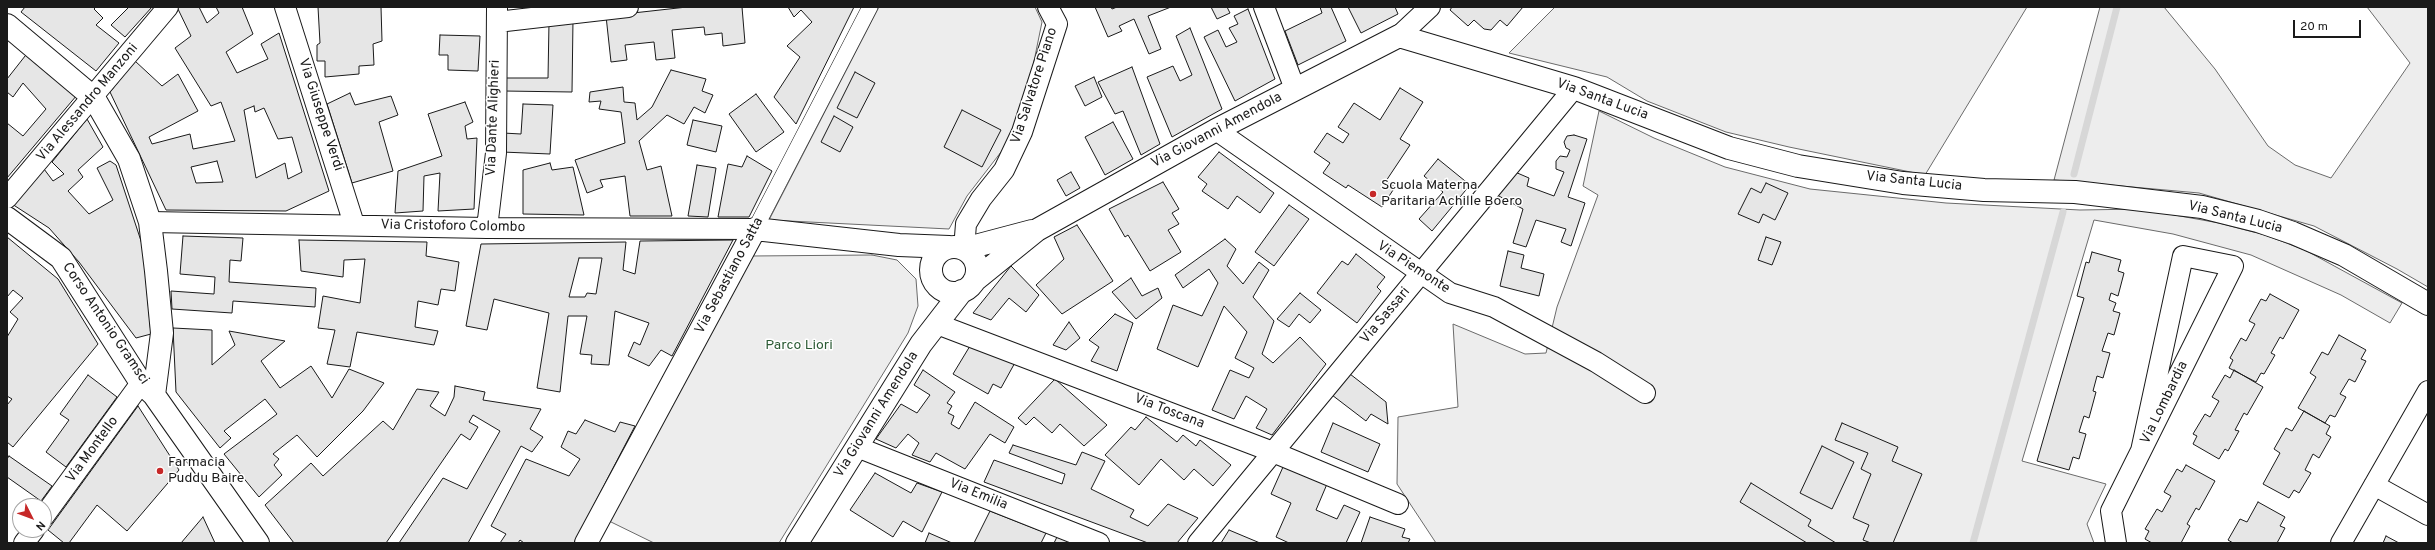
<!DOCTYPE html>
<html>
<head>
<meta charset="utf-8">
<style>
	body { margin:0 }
	#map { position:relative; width:2435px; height:550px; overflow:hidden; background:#fff; font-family:Overpass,sans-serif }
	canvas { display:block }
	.frame { position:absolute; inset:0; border:8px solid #1a1a1a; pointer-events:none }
	.north { position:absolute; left:12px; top:498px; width:40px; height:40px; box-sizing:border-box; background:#fff; border:1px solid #a3a3a3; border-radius:50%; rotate:132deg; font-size:11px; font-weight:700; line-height:16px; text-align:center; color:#1a1a1a }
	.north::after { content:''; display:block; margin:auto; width:14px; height:18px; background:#c62828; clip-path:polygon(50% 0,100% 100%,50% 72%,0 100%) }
	.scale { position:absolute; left:2293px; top:20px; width:68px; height:18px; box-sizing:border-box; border:2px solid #1a1a1a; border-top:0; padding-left:5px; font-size:12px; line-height:14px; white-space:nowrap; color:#1a1a1a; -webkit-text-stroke:3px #fff; paint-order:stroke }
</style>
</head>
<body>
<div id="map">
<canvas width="2435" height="550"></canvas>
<div class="frame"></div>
<div class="north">N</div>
<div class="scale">20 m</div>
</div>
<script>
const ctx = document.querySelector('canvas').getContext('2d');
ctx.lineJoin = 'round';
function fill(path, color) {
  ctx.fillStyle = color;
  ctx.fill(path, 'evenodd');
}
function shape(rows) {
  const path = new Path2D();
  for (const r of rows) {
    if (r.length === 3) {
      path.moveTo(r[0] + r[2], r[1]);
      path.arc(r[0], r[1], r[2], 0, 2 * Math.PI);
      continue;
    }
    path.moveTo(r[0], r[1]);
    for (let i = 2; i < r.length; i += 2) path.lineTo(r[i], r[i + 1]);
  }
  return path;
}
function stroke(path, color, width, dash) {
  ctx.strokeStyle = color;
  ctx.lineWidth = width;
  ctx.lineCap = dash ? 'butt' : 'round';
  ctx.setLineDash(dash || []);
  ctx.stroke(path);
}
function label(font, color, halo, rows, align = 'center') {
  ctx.font = font + ' Overpass,sans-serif';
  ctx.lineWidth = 3;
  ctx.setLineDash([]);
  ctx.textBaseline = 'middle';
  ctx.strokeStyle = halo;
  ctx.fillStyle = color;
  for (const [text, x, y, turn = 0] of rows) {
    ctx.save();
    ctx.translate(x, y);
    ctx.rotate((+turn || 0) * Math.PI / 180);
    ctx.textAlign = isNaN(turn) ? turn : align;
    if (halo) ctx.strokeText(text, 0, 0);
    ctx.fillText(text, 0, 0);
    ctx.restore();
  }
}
const built = shape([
	[879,7,1035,7,1042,22,1032,71,1008,143,967,196,949,229,769,220,879,7],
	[1555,7,2027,7,1925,175,1789,147,1726,132,1647,101,1607,77,1509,53,1555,7],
	[2100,7,2164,7,2215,69,2268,146,2295,165,2331,178,2410,63,2367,7,2428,7,2428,287,2397,269,2314,226,2199,193,2054,180,2100,7],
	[1599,111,1654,138,1725,167,1810,189,1946,203,2080,210,2141,209,2219,223,2265,235,2305,250,2402,303,2390,323,2341,295,2251,255,2173,234,2094,220,2022,461,2106,484,2087,524,2094,543,1436,543,1397,484,1398,417,1458,407,1453,324,1525,354,1546,353,1557,307,1598,195,1583,186,1599,111],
	[872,255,897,260,916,279,918,306,908,333,779,543,654,543,609,521,751,256,872,255]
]);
fill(built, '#ededed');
stroke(built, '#6a6a6a', 1);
stroke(shape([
	[2074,174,2117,7],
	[1973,543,2063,212]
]), '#d7d7d7', 7);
const building = shape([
	[25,7,96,7,94,9,103,18,96,25,119,43,96,71,21,12,25,7],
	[129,7,152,7,125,37,111,25,129,7],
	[177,7,199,7,207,23,219,13,216,7,242,7,253,34,226,52,237,73,268,59,261,44,279,33,329,191,286,211,166,210,110,92,135,61,162,86,178,74,198,111,149,137,152,144,190,134,193,149,235,141,221,102,211,106,175,48,191,36,177,7],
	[254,106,255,112,264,108,278,139,292,137,302,172,288,179,285,163,256,178,244,110,254,106],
	[217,161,223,182,196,183,191,167,217,161],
	[318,7,381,7,382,41,373,44,374,65,359,66,359,74,325,77,325,61,317,61,317,45,320,43,318,7],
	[687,7,742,7,745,43,723,46,722,33,705,35,704,27,672,30,675,58,656,60,654,42,625,45,627,60,611,62,606,16,687,7],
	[788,7,854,7,796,124,774,97,800,57,787,46,812,22,801,10,794,17,788,7],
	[1095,7,1111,7,1112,9,1117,7,1171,7,1148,16,1161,49,1149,54,1134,19,1119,26,1122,31,1108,37,1095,7],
	[1211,7,1227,7,1230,13,1217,19,1211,7],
	[1320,7,1331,7,1346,41,1298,65,1285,31,1322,13,1320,7],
	[1348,7,1395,7,1398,14,1361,33,1348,7],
	[1452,7,1523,7,1507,26,1500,20,1491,30,1484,29,1474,20,1468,26,1450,10,1452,7],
	[1248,9,1275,79,1235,101,1204,37,1218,30,1226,47,1237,42,1229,28,1238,24,1234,16,1248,9],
	[573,20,572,92,504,91,504,78,548,78,549,22,573,20],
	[1190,28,1222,109,1172,137,1147,77,1173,66,1180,81,1192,75,1176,36,1190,28],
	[440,35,480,36,478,71,448,70,448,55,439,55,440,35],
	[29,51,77,95,7,178,7,123,23,136,46,109,23,83,13,97,7,92,7,79,29,51],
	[1132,67,1160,144,1141,155,1123,111,1115,114,1098,82,1132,67],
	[671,70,706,79,702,91,713,95,705,113,694,107,684,124,667,115,639,141,647,170,661,166,672,216,630,216,625,176,600,180,603,187,587,193,575,160,625,143,621,112,599,109,601,101,589,102,590,92,623,87,624,102,635,103,637,120,652,107,671,70],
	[855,72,875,83,857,118,837,108,855,72],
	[1094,77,1102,97,1085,106,1075,86,1094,77],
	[1400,88,1423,102,1400,139,1410,145,1386,181,1395,187,1382,207,1348,185,1346,188,1323,173,1330,163,1314,152,1327,133,1343,143,1349,134,1338,127,1354,103,1380,120,1400,88],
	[350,93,355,105,391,96,398,115,379,122,393,171,352,183,327,104,350,93],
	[756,94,784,132,756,152,729,114,756,94],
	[465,102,473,122,465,126,467,139,477,138,474,209,438,211,440,173,424,176,423,211,395,213,398,171,442,156,428,114,465,102],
	[523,104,553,105,550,154,502,152,503,133,521,134,523,104],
	[962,110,1001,130,982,167,944,147,962,110],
	[834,116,853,127,840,152,821,142,834,116],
	[87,119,103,147,78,170,83,177,68,191,89,214,113,200,97,168,110,161,116,165,143,247,151,334,136,338,79,262,49,228,12,204,44,169,53,181,64,174,52,162,87,119],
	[693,120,722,126,716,152,687,145,693,120],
	[1113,122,1133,159,1105,175,1085,137,1113,122],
	[1574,135,1587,139,1568,197,1585,203,1571,246,1561,242,1566,229,1536,220,1526,247,1513,243,1523,209,1497,195,1515,172,1529,178,1527,186,1554,196,1564,172,1556,169,1556,161,1560,156,1567,157,1570,150,1566,148,1564,142,1567,136,1574,135],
	[1219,152,1274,193,1260,213,1237,196,1228,209,1202,191,1207,184,1198,177,1219,152],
	[747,156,772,171,749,217,718,217,728,164,742,167,747,156],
	[1438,159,1470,185,1432,231,1419,219,1443,192,1424,176,1438,159],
	[550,163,552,170,573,167,584,215,523,214,523,170,550,163],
	[697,165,716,168,708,217,688,216,697,165],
	[1071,172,1080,188,1066,196,1057,180,1071,172],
	[1163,182,1179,209,1172,213,1179,224,1168,230,1181,252,1150,271,1128,235,1125,237,1109,209,1163,182],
	[1766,183,1788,193,1775,220,1763,214,1759,223,1738,214,1751,188,1761,193,1766,183],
	[1289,205,1309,219,1274,266,1255,252,1289,205],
	[1077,225,1113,281,1062,314,1036,285,1064,259,1054,237,1077,225],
	[183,236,243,238,241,261,230,260,229,282,316,288,315,307,233,301,232,313,172,309,171,291,214,294,215,277,180,274,183,236],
	[7,237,58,279,98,344,13,447,7,442,7,405,12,399,7,396,7,337,18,319,10,312,23,298,13,290,7,297,7,237],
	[1766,237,1781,242,1772,265,1758,260,1766,237],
	[1225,239,1236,249,1227,266,1243,284,1259,262,1269,270,1253,297,1274,321,1262,354,1273,363,1300,337,1326,364,1272,435,1256,428,1267,409,1246,396,1234,419,1212,410,1230,370,1249,378,1254,368,1235,358,1247,332,1224,306,1198,367,1157,349,1173,305,1202,316,1218,283,1209,269,1183,288,1175,275,1225,239],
	[299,240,427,242,426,256,459,262,455,291,441,289,438,305,418,301,415,327,438,331,434,345,357,332,350,367,327,364,335,330,318,328,323,296,360,303,365,259,344,260,343,277,301,271,299,240],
	[733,240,672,356,661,350,649,366,628,356,634,342,640,345,649,323,615,311,609,365,591,364,592,355,580,354,587,316,568,316,560,392,537,388,549,313,494,299,487,330,466,326,481,244,626,242,623,270,635,274,640,241,733,240],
	[579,258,602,258,596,294,587,293,585,297,569,297,579,258],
	[1508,251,1524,255,1521,268,1544,274,1539,296,1500,286,1508,251],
	[2092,252,2121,260,2118,271,2124,273,2118,296,2111,293,2109,300,2116,303,2113,311,2120,313,2114,335,2108,333,2102,351,2110,353,2103,378,2097,376,2093,391,2096,392,2089,418,2084,416,2079,432,2086,434,2079,459,2073,457,2069,470,2037,461,2084,298,2077,296,2086,262,2089,263,2092,252],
	[1356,254,1385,277,1377,287,1381,291,1357,323,1317,293,1342,261,1348,265,1356,254],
	[1011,266,1039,295,1026,312,1009,298,991,320,973,313,1011,266],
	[1131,278,1142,296,1158,288,1162,298,1136,319,1112,292,1131,278],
	[1300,293,1321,310,1310,323,1299,314,1289,327,1277,319,1300,293],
	[2270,294,2299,310,2283,339,2280,337,2271,353,2275,355,2264,374,2261,373,2256,382,2229,368,2233,360,2230,358,2241,338,2246,341,2255,324,2249,321,2261,299,2266,301,2270,294],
	[1115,314,1133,323,1117,371,1091,361,1099,347,1089,340,1115,314],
	[1069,322,1080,338,1066,350,1053,345,1069,322],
	[173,328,212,330,212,365,235,345,229,331,285,341,261,361,280,388,311,366,332,398,349,369,384,383,363,411,317,457,297,435,273,454,279,459,274,465,282,475,259,497,224,454,277,414,265,399,224,431,231,438,220,448,176,392,173,328],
	[2339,335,2366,350,2361,359,2366,361,2355,382,2349,379,2340,394,2346,397,2335,417,2330,415,2325,423,2298,408,2316,377,2310,373,2322,352,2328,355,2339,335],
	[973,341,1017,359,1001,388,993,384,988,394,953,374,973,341],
	[923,370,955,392,947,403,952,406,948,413,954,416,951,424,959,429,975,402,1014,427,1005,443,990,434,965,469,936,453,930,462,912,455,919,443,908,434,896,448,876,439,901,404,917,413,930,395,914,385,923,370],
	[2234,370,2263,387,2247,415,2244,413,2235,430,2239,431,2228,451,2225,449,2219,459,2193,444,2197,436,2193,434,2205,414,2210,417,2219,401,2212,397,2225,375,2230,378,2234,370],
	[1350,374,1386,402,1388,424,1371,414,1366,421,1332,395,1350,374],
	[88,375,117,397,66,467,46,452,69,420,60,414,88,375],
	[1055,379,1107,425,1084,446,1060,424,1052,433,1034,417,1026,425,1018,418,1055,379],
	[455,386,485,392,483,400,541,409,530,429,543,437,532,452,521,446,468,543,399,543,443,478,467,489,500,431,473,415,469,422,478,427,470,440,461,434,386,543,294,543,265,505,311,463,323,476,383,421,393,430,417,389,439,392,430,406,445,416,454,397,455,386],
	[138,406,179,470,127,531,97,505,69,543,64,543,48,530,138,406],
	[2304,411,2330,426,2326,434,2331,437,2319,458,2313,454,2305,470,2311,473,2299,493,2294,490,2289,498,2263,484,2280,453,2274,449,2286,428,2292,431,2304,411],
	[1146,417,1177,442,1183,435,1196,446,1200,440,1231,465,1213,486,1194,469,1184,480,1161,459,1139,485,1105,455,1131,427,1135,430,1146,417],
	[585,420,615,432,620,422,635,426,574,543,524,543,520,540,518,543,500,543,506,534,491,526,526,459,569,476,580,459,561,447,568,431,576,434,585,420],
	[1333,423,1380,444,1368,472,1321,452,1333,423],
	[1842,423,1898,447,1892,461,1922,474,1893,543,1871,543,1863,540,1869,525,1853,518,1871,474,1861,469,1868,453,1835,440,1842,423],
	[1013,445,1076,465,1082,452,1105,461,1091,489,1134,510,1130,517,1148,526,1168,504,1198,518,1177,543,1148,543,984,482,994,460,1062,484,1065,474,1009,453,1013,445],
	[1822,446,1854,462,1832,509,1800,493,1822,446],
	[9,456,52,486,41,501,7,477,7,459,9,456],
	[2186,465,2215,481,2199,510,2196,508,2187,524,2190,526,2181,543,2152,543,2145,539,2149,531,2145,529,2157,509,2162,512,2171,496,2164,492,2177,469,2182,472,2186,465],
	[1283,467,1327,484,1316,510,1337,519,1344,505,1360,512,1346,543,1289,543,1276,537,1291,503,1271,494,1283,467],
	[875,473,911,493,917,483,942,492,922,532,903,521,893,537,850,510,875,473],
	[1751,483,1811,520,1808,526,1836,543,1807,543,1740,502,1751,483],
	[2258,502,2285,517,2280,526,2285,528,2277,543,2233,543,2228,540,2240,519,2247,522,2258,502],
	[990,511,1046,533,1041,543,974,543,990,511],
	[203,517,215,543,181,543,203,517],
	[1370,517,1405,529,1402,537,1410,539,1408,543,1361,543,1370,517],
	[1229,530,1260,543,1221,543,1229,530],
	[929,533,952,543,925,543,929,533],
	[2386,536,2399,543,2383,543,2386,536],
	[1057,537,1073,543,1054,543,1057,537]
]);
fill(building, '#e6e6e6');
stroke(building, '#1a1a1a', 1);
const pedestrian = shape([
	[755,229,870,7]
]);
const minor = shape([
	[285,7,354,224],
	[1264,7,1295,89],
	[497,22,628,7],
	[1399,36,1430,7],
	[1216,130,1450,293,1494,307,1596,362,1645,393],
	[7,198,168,7],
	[150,222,487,228,755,229],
	[487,228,496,153,497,7],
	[964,249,966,224,981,199,1004,170,1022,132,1057,24,1048,7],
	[937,324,1273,452,1398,504],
	[857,447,1099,543],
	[2374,485,2428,515],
	[44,516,141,383],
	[24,543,34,530],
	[1198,543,1574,88],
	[2116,543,2111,511,2233,266,2183,256,2141,451],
	[2341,543,2428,391]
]);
const tertiary = shape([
	[7,25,94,98,129,159,150,222,156,271,162,333,154,395],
	[7,218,61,258,141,383,154,395,258,543],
	[954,270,23],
	[964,249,1032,231],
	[974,281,1037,230,1216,130,1399,36,1574,88,1729,148,1798,166,1903,183,1984,190,2075,192,2202,207,2258,221,2293,233,2344,255,2428,304],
	[586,543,755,229,899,245,949,247],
	[797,543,921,344,962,291]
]);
stroke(pedestrian, '#1a1a1a', 16);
stroke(minor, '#1a1a1a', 22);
stroke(tertiary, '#1a1a1a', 24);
stroke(pedestrian, '#fff', 15);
stroke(minor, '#fff', 20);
stroke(tertiary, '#fff', 22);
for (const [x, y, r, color] of [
	[1373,194,4,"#c62828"],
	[160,471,4,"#c62828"]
]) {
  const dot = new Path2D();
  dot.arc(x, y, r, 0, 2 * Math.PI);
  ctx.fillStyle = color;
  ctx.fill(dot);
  stroke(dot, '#fff', 1.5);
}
label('14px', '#1a1a1a', '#fff', [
	["Via Salvatore Piano",1035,86,-72],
	["Via Santa Lucia",1602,100,20],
	["Via Alessandro Manzoni",88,103,-50],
	["Via Giuseppe Verdi",320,115,72],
	["Via Dante Alighieri",494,118,-88],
	["Via Giovanni Amendola",1217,131,-28],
	["Via Santa Lucia",1914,182,6],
	["Via Santa Lucia",2235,218,14],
	["Via Cristoforo Colombo",453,227,1],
	["Via Piemonte",1413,268,33],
	["Via Sebastiano Satta",730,276,-62],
	["Via Sassari",1386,316,-50],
	["Corso Antonio Gramsci",105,324,56],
	["Via Lombardia",2165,403,-64],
	["Via Toscana",1169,412,21],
	["Via Giovanni Amendola",877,415,-58],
	["Via Montello",93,450,-54],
	["Via Emilia",978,495,22]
]);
label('14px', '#1a1a1a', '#fff', [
	["Scuola Materna",1381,186],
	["Paritaria Achille Boero",1381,202],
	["Farmacia",168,463],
	["Puddu Baire",168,479]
], 'left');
label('14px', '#2b5a34', '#fff', [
	["Parco Liori",799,346]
]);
</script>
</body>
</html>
